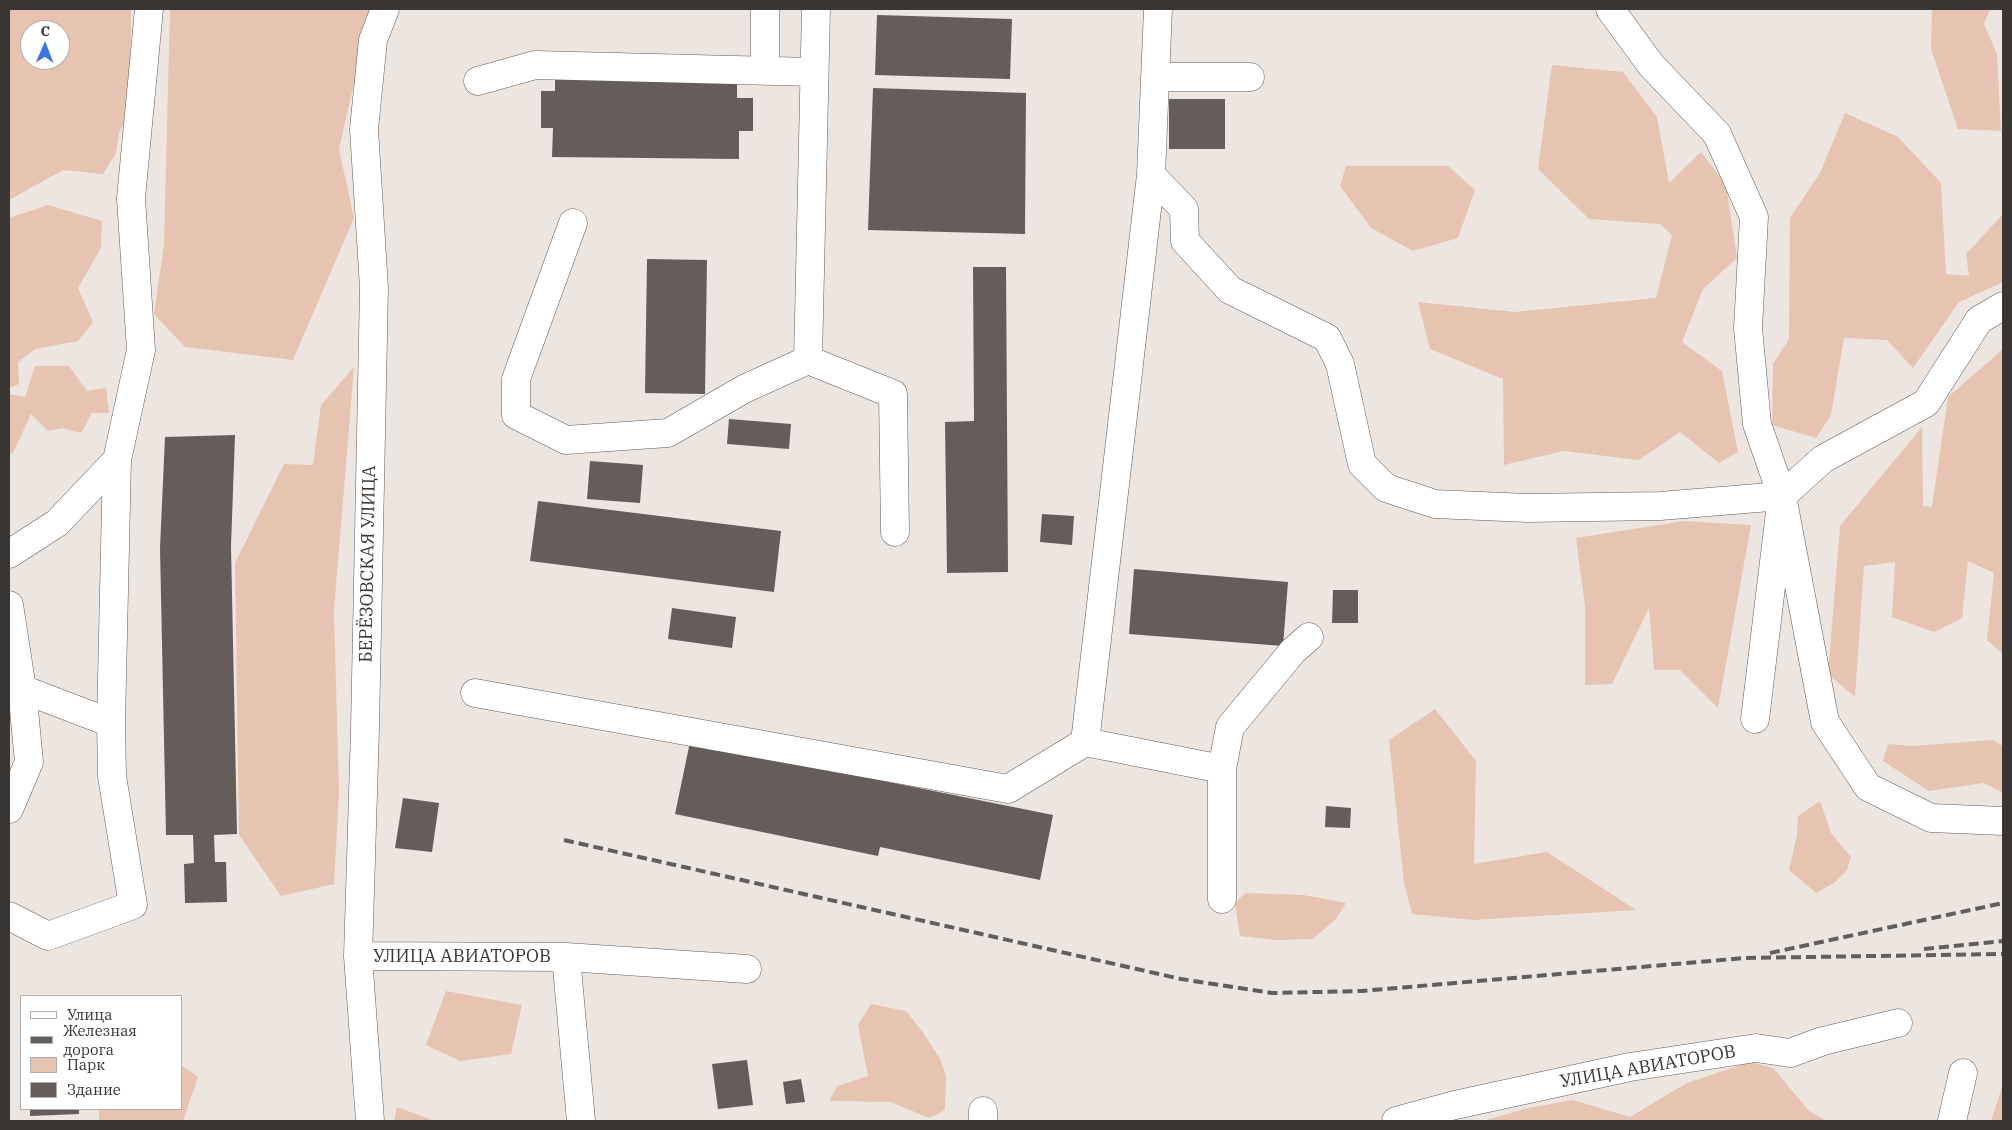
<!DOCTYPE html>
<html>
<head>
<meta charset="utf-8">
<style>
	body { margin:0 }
	#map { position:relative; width:2012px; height:1130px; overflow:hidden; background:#ede5e0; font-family:"IBM Plex Serif",serif }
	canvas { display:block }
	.frame { position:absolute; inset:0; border:10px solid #383533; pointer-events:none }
	.legend { position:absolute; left:20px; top:995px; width:162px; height:115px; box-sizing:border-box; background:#fff; border:1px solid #afaead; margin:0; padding:6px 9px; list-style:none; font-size:15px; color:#383533 }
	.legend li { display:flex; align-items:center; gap:10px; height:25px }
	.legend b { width:25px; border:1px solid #afaead }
	.north { position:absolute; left:20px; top:20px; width:50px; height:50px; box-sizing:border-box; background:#fff; border:1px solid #afaead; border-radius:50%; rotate:1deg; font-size:14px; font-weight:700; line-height:20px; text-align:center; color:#383533 }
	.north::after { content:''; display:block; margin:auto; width:18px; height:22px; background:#3e75e4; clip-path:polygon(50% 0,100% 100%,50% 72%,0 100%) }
</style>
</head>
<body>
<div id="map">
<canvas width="2012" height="1130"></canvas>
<div class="frame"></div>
<ul class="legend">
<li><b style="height:6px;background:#fff"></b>Улица</li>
<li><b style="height:6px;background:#625e5b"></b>Железная дорога</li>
<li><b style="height:14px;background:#e7c4b1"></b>Парк</li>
<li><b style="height:14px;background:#645d5a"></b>Здание</li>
</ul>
<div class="north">С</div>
</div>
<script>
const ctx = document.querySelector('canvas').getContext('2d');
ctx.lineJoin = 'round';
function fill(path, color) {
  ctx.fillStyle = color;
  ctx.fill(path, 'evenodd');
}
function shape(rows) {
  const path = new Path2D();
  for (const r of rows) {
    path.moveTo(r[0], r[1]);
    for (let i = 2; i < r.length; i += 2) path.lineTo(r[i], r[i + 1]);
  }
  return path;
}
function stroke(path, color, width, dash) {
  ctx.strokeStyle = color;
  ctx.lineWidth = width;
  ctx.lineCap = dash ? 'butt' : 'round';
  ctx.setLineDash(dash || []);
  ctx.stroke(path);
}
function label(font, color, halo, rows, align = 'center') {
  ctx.font = font + ' "IBM Plex Serif",serif';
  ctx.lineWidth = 5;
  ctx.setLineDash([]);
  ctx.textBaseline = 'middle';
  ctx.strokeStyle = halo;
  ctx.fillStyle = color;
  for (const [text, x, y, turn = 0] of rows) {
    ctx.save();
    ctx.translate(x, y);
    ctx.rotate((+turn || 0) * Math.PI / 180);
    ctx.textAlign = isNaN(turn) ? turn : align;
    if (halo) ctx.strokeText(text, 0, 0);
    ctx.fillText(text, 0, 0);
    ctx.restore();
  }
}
fill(shape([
	[9,9,131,9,130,113,119,132,116,153,103,174,63,170,9,200],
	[30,30,60,30,60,60,30,60],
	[170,9,371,9,339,149,354,218,293,360,185,347,154,314,164,244],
	[1932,9,1990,9,1984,24,1997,54,2001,131,1958,129,1931,49],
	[1552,65,1623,72,1657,117,1669,183,1701,152,1726,185,1737,258,1703,289,1682,342,1722,371,1738,452,1719,463,1680,432,1639,460,1563,451,1504,465,1503,379,1430,349,1418,302,1515,312,1656,298,1672,235,1660,224,1589,219,1538,169],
	[1845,113,1898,137,1941,183,1946,274,1969,276,1966,254,2003,214,2003,282,1959,302,1913,368,1887,340,1844,338,1831,415,1816,438,1772,425,1773,364,1789,339,1790,218,1820,173],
	[1346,166,1448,166,1475,190,1458,238,1413,251,1371,228,1340,186],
	[48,205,102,221,101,248,78,288,93,322,78,341,35,349,18,362,19,384,9,388,9,218],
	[2003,349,2003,654,1987,640,1994,573,1968,561,1962,618,1934,632,1892,617,1895,562,1864,566,1855,697,1828,674,1840,526,1922,427,1923,506,1932,507,1948,397],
	[35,366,69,366,87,391,106,388,109,413,92,413,81,433,62,428,48,431,31,414,14,451,9,456,9,394,25,397],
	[354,367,334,610,339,792,334,884,281,896,239,835,235,563,284,464,313,465,321,405],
	[1684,521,1751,525,1718,708,1680,670,1654,670,1649,608,1612,684,1585,685,1585,606,1576,538],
	[1435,709,1476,761,1474,864,1547,852,1636,910,1473,920,1412,914,1404,883,1389,740],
	[1993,740,2003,746,2003,793,1984,783,1929,791,1883,761,1888,744,1912,746],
	[1820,801,1831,833,1851,857,1847,870,1834,883,1816,893,1789,870,1797,835,1798,816],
	[1245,893,1303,895,1346,903,1336,919,1313,939,1277,940,1240,936,1235,903],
	[446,991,522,1005,511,1054,460,1061,426,1045],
	[871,1004,906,1011,922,1031,940,1059,946,1076,945,1110,929,1118,891,1102,829,1101,837,1086,868,1076,858,1025],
	[1750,1062,1773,1068,1809,1111,1827,1121,1483,1121,1528,1108,1573,1100,1630,1117,1687,1083],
	[181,1065,198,1077,183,1121,99,1121,99,1109,181,1109],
	[2003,1084,2003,1121,1991,1121],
	[397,1107,435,1121,394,1121]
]), '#e7c4b1');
fill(shape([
	[877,15,1012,19,1010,79,875,75],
	[555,78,737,80,737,98,753,98,753,131,739,131,739,159,552,157,553,128,541,128,541,91,555,91],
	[873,88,1026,93,1025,234,868,230],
	[1169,99,1225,99,1225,149,1169,149],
	[647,259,707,260,705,394,645,393],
	[973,267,1006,267,1008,572,947,573,945,422,974,421],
	[729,419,791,424,789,449,727,444],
	[235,435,231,546,237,834,214,835,215,862,226,862,227,902,185,903,184,864,194,863,193,835,166,835,160,548,165,437],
	[590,461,643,465,640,503,587,499],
	[538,501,781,531,774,592,530,561],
	[1042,514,1074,516,1072,545,1040,542],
	[1134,569,1288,582,1283,646,1129,634],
	[1333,590,1358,590,1358,623,1332,623],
	[672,608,736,617,732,648,668,639],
	[690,742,1053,815,1040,880,880,847,878,856,675,814],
	[403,798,439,803,432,852,395,848],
	[1326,806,1351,808,1350,828,1325,827],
	[747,1060,753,1105,718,1109,712,1064],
	[801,1079,805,1102,786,1104,783,1082],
	[30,1109,79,1109,79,1114,30,1116]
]), '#645d5a');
const minor = shape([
	[765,9,765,70],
	[816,9,808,360,893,394,895,532],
	[1610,9,1651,65,1717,134,1754,217,1748,328,1757,424,1782,496,1825,722,1868,787,1931,818,2003,821],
	[1155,77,1250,77],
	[478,81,535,65,814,72],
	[1151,175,1184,209,1185,241,1230,290,1327,338,1340,364,1362,464,1386,488,1435,504,1528,508,1660,506,1782,496],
	[573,223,516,379,516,415,566,440,668,433,744,389,808,360],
	[9,554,57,523,117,460],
	[9,605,22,689,29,762,9,809],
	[22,689,111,723],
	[475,693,1008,789,1085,742,1222,769,1222,899],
	[1755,719,1782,496,1823,459,1926,403,1979,320,2003,306],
	[1085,742,1151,175,1158,9],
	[1222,769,1230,727,1293,651,1309,637],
	[9,916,48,936,133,905,112,776,111,723,117,460,141,350,131,198,149,9],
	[358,956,566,957,747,969],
	[566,957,581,1121],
	[370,1121,358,956,365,729,374,288,364,129,373,40,385,9],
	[983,1121,983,1111],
	[1396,1121,1455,1105,1630,1067,1756,1048,1790,1053,1823,1041,1898,1023],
	[1952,1121,1963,1073]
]);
stroke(minor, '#625b57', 29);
stroke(minor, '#fff', 28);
stroke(shape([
	[564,840,1181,979,1272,993,1362,991,1745,958,2003,954],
	[1924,949,2003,941],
	[1770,953,2003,903]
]), '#625e5b', 4, [10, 5]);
label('18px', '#383533', '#fff', [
	["БЕРЁЗОВСКАЯ УЛИЦА",368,564,-89],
	["УЛИЦА АВИАТОРОВ",462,957],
	["УЛИЦА АВИАТОРОВ",1648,1067,-10]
]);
</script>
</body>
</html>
